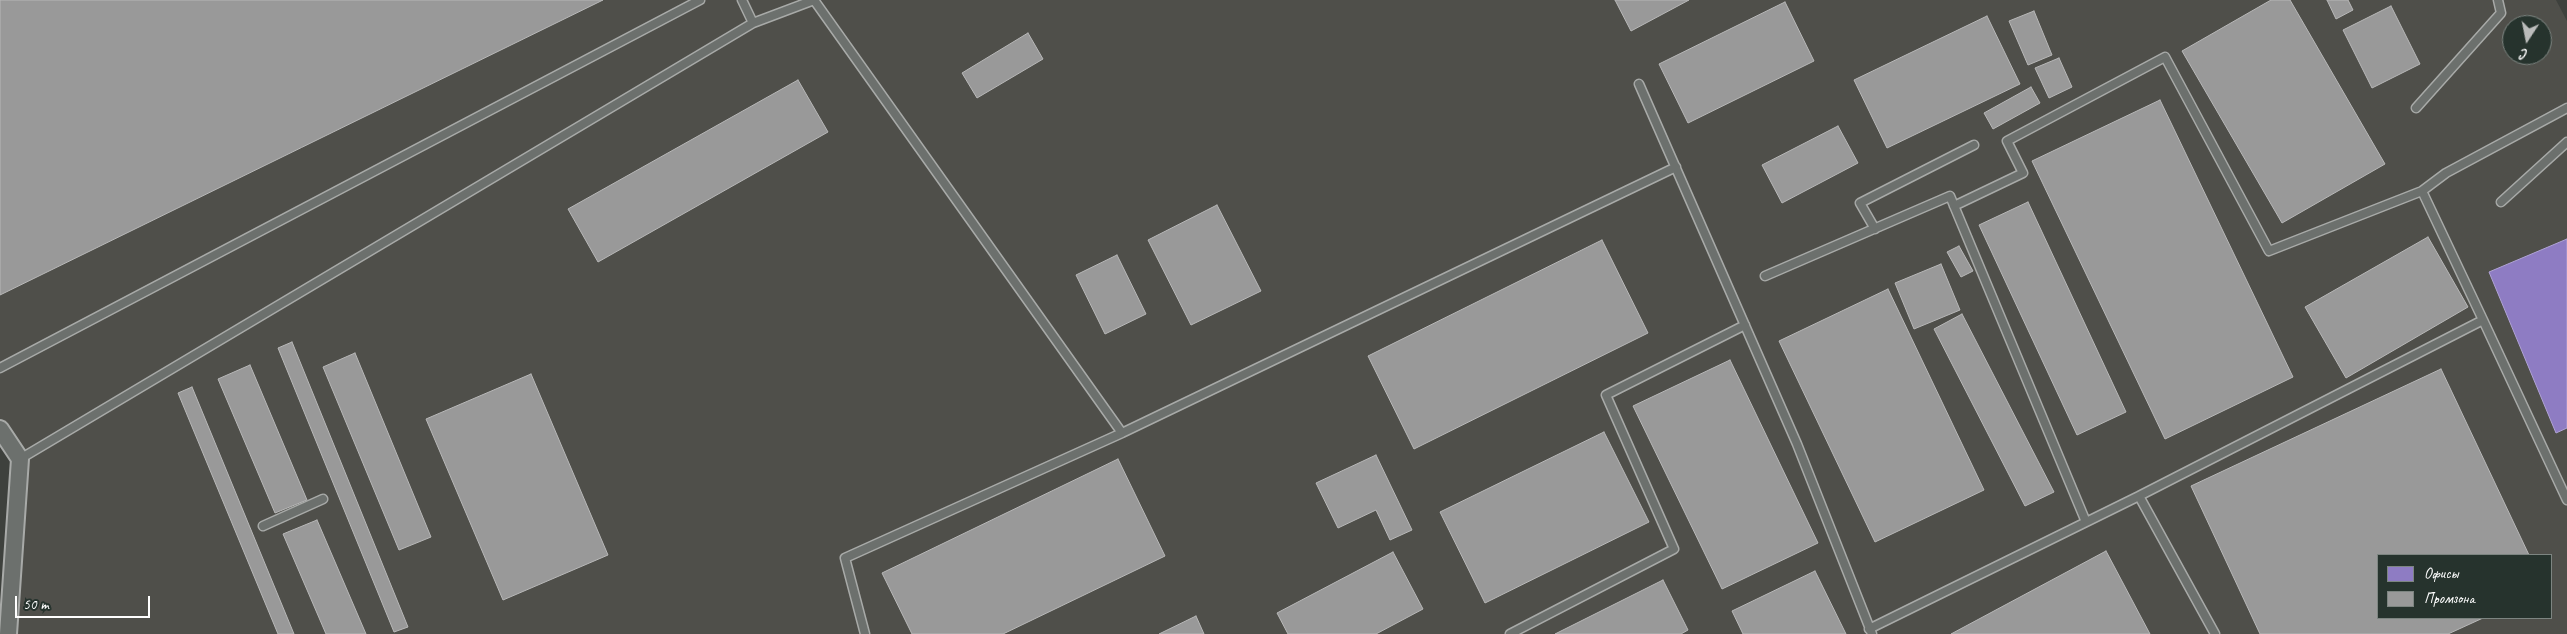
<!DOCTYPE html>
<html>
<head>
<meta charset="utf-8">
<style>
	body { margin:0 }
	#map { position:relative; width:2567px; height:634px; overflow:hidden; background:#3e413d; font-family:Caveat,sans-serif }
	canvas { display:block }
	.legend { position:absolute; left:2377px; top:554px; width:175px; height:65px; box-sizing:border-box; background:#26332d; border:1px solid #7d8581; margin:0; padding:6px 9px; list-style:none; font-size:15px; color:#fff }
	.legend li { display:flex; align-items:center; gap:10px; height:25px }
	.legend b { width:25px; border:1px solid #7d8581 }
	.north { position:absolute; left:2502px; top:15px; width:50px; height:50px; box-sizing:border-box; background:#26332d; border:1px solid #7d8581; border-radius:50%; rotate:191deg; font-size:14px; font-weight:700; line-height:20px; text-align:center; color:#fff }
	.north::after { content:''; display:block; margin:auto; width:18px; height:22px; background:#bbbcbb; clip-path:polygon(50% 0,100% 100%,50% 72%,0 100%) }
	.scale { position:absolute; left:15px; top:596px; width:135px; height:22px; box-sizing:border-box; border:2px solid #fff; border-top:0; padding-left:6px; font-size:15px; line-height:18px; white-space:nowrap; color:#fff; -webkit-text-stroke:4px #26332d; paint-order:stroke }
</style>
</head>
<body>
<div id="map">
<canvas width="2567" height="634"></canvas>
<ul class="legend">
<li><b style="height:14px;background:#8e7cc3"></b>Офисы</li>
<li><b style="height:14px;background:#999"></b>Промзона</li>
</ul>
<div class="north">С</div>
<div class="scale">50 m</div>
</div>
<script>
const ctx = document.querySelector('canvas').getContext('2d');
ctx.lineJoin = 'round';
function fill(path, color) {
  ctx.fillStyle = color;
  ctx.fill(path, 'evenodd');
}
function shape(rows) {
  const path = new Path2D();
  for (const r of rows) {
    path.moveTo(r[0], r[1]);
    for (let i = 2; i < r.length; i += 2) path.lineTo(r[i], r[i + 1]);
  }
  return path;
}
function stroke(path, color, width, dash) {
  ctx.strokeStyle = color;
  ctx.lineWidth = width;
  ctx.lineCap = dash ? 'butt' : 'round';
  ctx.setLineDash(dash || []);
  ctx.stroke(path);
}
fill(shape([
	[0,0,2556,0,2567,21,2567,634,6,634,16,451,0,419],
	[2512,25,2542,25,2542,55,2512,55],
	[2378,555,2551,555,2551,618,2378,618]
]), '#4f4f4a');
const offices = shape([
	[2567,239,2567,428,2556,433,2489,272,2567,239]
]);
fill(offices, '#8e7cc3');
stroke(offices, '#b0a3d5', 1);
const industry = shape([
	[0,0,603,0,0,295,0,0],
	[1615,0,1689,0,1631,31,1615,0],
	[2271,0,2290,0,2385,164,2282,223,2182,51,2271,0],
	[2327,0,2348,0,2353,10,2336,19,2327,0],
	[1785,2,1814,61,1688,123,1659,64,1785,2],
	[2391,6,2420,64,2372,88,2343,30,2391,6],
	[2034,11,2052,55,2028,65,2009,21,2034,11],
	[1987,16,2020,84,1887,148,1854,80,1987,16],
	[1028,33,1043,59,977,98,962,73,1028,33],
	[2059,58,2072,87,2049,98,2035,68,2059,58],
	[798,80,828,132,598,262,568,209,798,80],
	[2031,87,2040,103,1993,129,1984,113,2031,87],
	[2160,100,2293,377,2165,439,2032,161,2160,100],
	[1838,126,1858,163,1782,203,1762,165,1838,126],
	[2028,202,2126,412,2077,435,1979,225,2028,202],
	[1217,205,1261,291,1191,325,1148,240,1217,205],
	[2428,237,2468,307,2346,378,2305,307,2428,237],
	[1602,240,1648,333,1414,449,1368,356,1602,240],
	[1959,246,1973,271,1961,277,1947,252,1959,246],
	[1117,255,1146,314,1105,334,1076,275,1117,255],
	[1941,264,1960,310,1914,329,1895,283,1941,264],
	[1888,289,1984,490,1875,542,1779,341,1888,289],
	[1962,314,2054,492,2025,506,1934,329,1962,314],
	[292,342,408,627,394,632,278,348,292,342],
	[355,353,431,537,399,550,323,367,355,353],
	[1730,360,1818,543,1722,589,1633,406,1730,360],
	[250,365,307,500,275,513,218,379,250,365],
	[2441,369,2529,555,2378,555,2378,618,2483,618,2448,634,2260,634,2191,486,2441,369],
	[531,374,608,555,503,600,426,419,531,374],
	[192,387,294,634,278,634,178,393,192,387],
	[1604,432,1649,522,1485,603,1440,512,1604,432],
	[1376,455,1412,530,1390,540,1376,510,1338,528,1316,483,1376,455],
	[1118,459,1165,556,1003,634,912,634,882,573,1118,459],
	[317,520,366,634,326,634,283,534,317,520],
	[2106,551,2150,634,1951,634,2106,551],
	[1393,552,1423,609,1376,634,1288,634,1277,613,1393,552],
	[1815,571,1846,634,1743,634,1732,611,1815,571],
	[1663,580,1688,630,1681,634,1555,634,1663,580],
	[1196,616,1204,634,1159,634,1196,616]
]);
fill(industry, '#999');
stroke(industry, '#b8b8b8', 1);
const service = shape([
	[742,0,753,23],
	[814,0,1122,433,1676,167],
	[1639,84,1797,444,1872,634],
	[2416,108,2501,13,2498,0],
	[2422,191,2483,320],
	[2501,202,2567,142],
	[1954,206,2023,173,2007,141,2165,57,2269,251,2422,191,2446,173,2567,108],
	[1875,229,1860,203,1974,145],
	[1765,276,1950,196,2086,522],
	[0,368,700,0],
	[20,459,753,23,814,0],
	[263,526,323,499],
	[1869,629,2139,496],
	[865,634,845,558,1122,433],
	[1510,634,1674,549,1606,395,1745,325],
	[2215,634,2139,496,2483,320,2567,500]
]);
const minor = shape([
	[0,429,20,459,8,634]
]);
stroke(service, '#a8aaa8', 11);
stroke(minor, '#a8aaa8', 20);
stroke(service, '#6c706d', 8);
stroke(minor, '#6c706d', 16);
</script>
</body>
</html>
